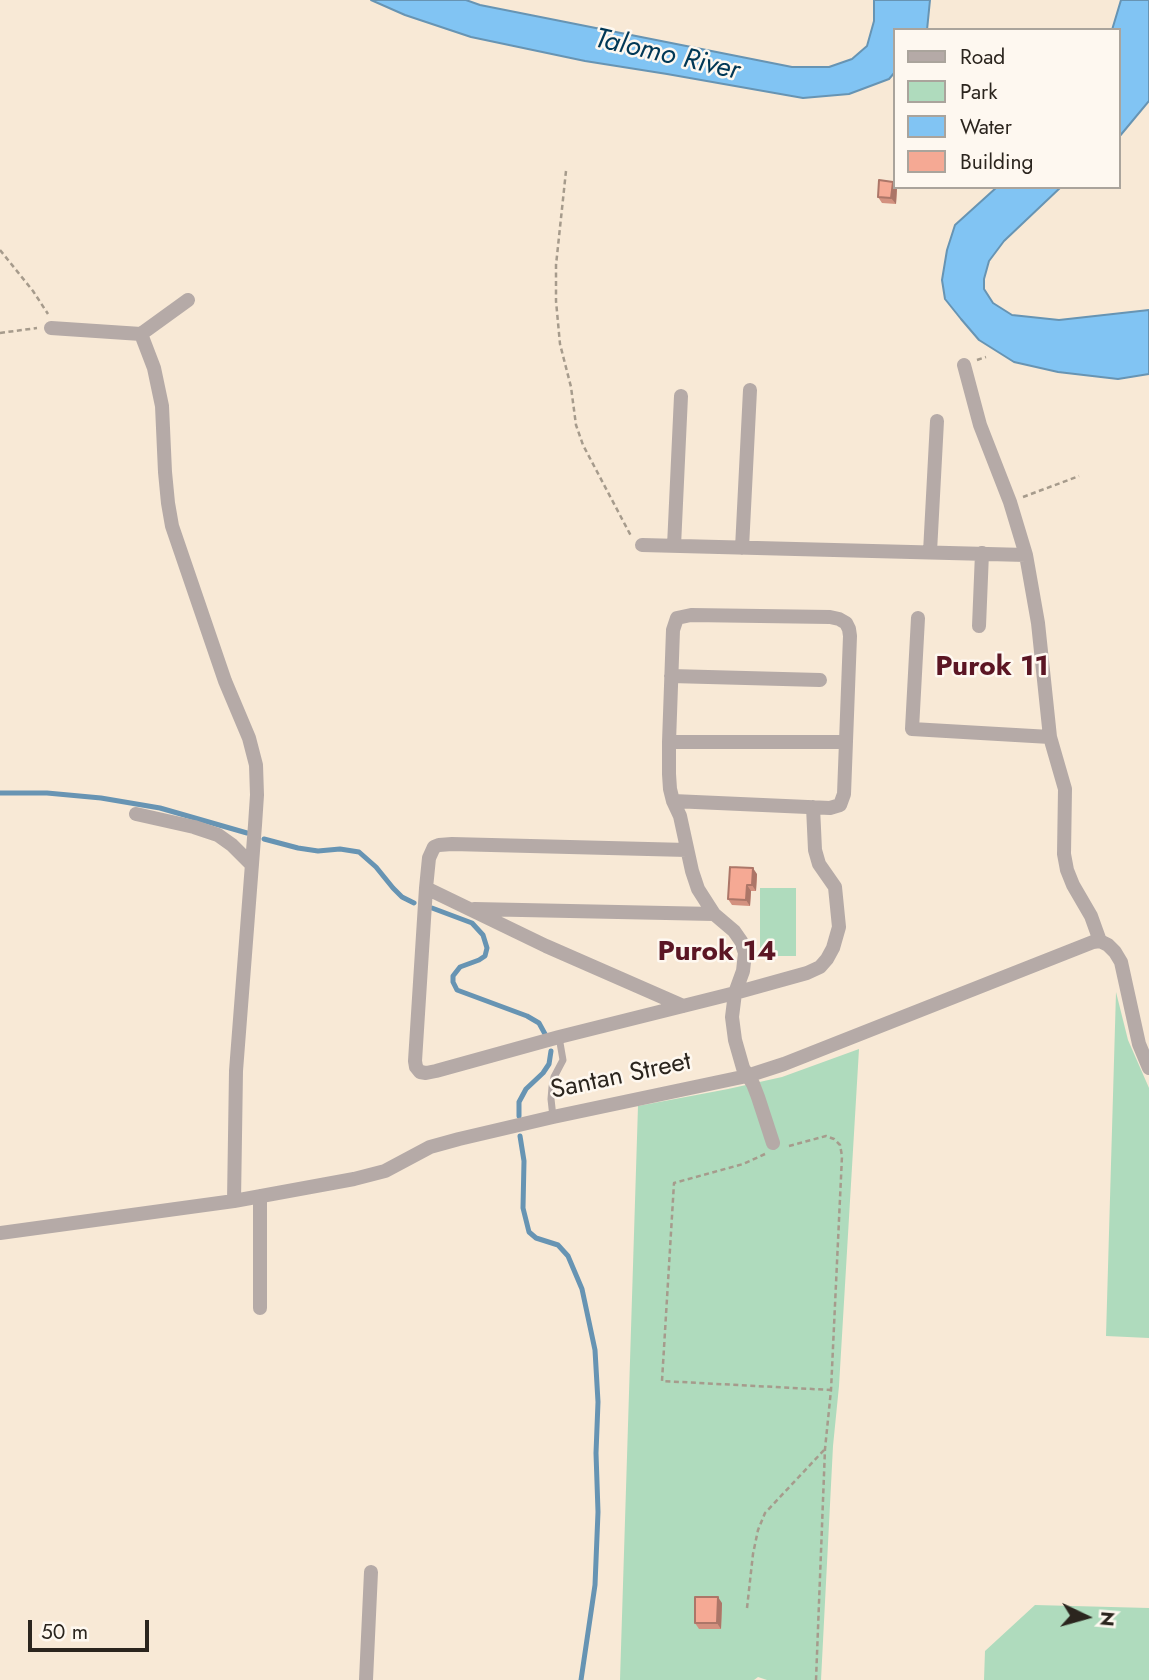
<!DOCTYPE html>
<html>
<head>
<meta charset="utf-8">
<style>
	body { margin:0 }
	#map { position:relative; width:1149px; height:1680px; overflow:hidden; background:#f8e9d6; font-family:Jost,sans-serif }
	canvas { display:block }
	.legend { position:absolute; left:893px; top:28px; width:228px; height:161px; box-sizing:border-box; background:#fef8f0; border:2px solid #aaa49c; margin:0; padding:9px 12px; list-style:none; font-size:21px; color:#2b251e }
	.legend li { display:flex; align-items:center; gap:14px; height:35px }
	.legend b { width:35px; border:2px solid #aaa49c }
	.north { position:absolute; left:1051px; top:1582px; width:70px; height:70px; -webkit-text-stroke:5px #fef8f0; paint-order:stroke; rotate:95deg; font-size:19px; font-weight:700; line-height:28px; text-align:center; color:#2b251e }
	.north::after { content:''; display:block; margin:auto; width:24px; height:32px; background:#2b251e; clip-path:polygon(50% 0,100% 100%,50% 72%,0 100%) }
	.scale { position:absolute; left:28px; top:1620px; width:121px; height:32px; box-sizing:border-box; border:4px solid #2b251e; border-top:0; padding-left:9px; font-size:21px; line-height:24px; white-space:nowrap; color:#2b251e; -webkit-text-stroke:5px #fef8f0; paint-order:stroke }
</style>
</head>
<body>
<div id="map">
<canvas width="1149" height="1680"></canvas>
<ul class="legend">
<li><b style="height:9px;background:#b5aaa7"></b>Road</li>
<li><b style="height:19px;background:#afdbbd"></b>Park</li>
<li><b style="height:19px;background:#81c4f3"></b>Water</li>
<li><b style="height:19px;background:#f5a994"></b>Building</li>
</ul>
<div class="north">N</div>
<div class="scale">50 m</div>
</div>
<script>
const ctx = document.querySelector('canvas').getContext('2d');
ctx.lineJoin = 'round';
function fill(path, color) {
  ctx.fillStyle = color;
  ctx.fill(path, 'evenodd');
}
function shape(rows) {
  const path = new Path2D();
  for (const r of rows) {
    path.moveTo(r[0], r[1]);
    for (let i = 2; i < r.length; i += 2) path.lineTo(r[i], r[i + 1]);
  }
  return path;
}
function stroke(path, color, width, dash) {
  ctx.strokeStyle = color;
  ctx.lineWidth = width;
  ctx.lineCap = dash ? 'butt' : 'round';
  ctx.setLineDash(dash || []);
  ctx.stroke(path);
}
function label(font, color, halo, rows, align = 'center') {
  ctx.font = font + ' Jost,sans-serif';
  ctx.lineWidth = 5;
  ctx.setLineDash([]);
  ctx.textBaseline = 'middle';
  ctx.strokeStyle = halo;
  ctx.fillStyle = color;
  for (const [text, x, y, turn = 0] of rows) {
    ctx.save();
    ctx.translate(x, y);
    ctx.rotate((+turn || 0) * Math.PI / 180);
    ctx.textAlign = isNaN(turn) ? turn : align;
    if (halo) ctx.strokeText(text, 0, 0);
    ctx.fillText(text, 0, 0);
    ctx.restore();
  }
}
fill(shape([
	[760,888,796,888,796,956,760,956],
	[1116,992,1128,1040,1149,1088,1149,1338,1106,1336],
	[859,1049,839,1386,833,1446,821,1680,767,1680,758,1677,754,1680,620,1680,638,1106,728,1089,782,1077],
	[1035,1605,1149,1608,1149,1680,984,1680,985,1651]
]), '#afdbbd');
const water = shape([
	[371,0,466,0,480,5,792,67,829,67,852,59,867,46,874,21,874,0,930,0,927,30,895,30,895,72,889,79,849,94,803,98,667,74,585,61,471,37,405,15,371,0],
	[1121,0,1149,0,1149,101,1119,137,1119,30,1112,30,1121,0],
	[997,187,1061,187,1004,241,989,261,984,279,984,289,993,303,1012,315,1059,320,1149,310,1149,374,1118,379,1058,372,1014,362,979,340,961,319,945,299,942,280,947,250,955,225,997,187]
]);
fill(water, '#81c4f3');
stroke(water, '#6794b3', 2);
stroke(shape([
	[0,793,47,793,101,798,160,808,247,833],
	[264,839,298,848,318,851,340,849,359,852,376,867,393,888,402,897,414,903],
	[432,908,472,923,483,935,487,948,485,956,479,960,460,967,453,976,453,982,457,990,527,1016,539,1023,545,1034],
	[519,1116,519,1102,526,1089,543,1073,549,1064,551,1051],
	[520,1136,524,1161,523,1208,529,1232,536,1238,558,1245,568,1256,582,1289,595,1350,598,1402,596,1453,598,1512,595,1585,581,1680]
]), '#6794b3', 5);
stroke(shape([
	[566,171,556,265,556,301,560,344,571,387,576,425,583,445,631,536],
	[0,250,33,291,48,314],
	[0,333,37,328],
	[977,360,986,357],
	[1023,497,1079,476],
	[789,1146,826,1136,834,1139,840,1145,842,1156,831,1390,825,1449,816,1680],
	[765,1154,743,1164,674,1183,662,1381,831,1390],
	[747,1608,753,1554,758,1530,765,1513,825,1449]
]), '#a69b8c', 2.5, [5, 3.5]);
stroke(shape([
	[553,1117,551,1099,552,1087,554,1077,563,1060,559,1037]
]), '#b5aaa7', 7);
stroke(shape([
	[51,328,141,334,188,300],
	[141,334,154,368,162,406,165,472,168,503,172,526,225,681,249,738,256,765,257,795,255,825,236,1071,234,1201],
	[964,365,980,425,1010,502,1026,555,1038,623,1050,737,1065,789,1064,854,1067,870,1073,885,1091,916,1100,941],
	[642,545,1026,555],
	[674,546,681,396],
	[742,548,750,390],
	[930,552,937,421],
	[918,618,912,729,1050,737],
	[979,626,982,553],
	[671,676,820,680],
	[669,742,846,742],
	[673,801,830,808,840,805,844,794,850,636,849,629,846,623,839,619,830,617,691,615,677,618,673,630,669,742,669,774,670,789,673,801,680,816,692,871,698,889,714,914,734,931,741,941,745,953,743,971,735,993,732,1017,735,1040,743,1068,753,1084,758,1097,773,1143],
	[136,814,194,827,218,835,232,845,252,865],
	[687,850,452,844,439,845,434,847,429,858,426,888,415,1061,416,1067,420,1072,426,1073,436,1071,559,1037,735,993,807,973,820,967,827,959,833,948,839,927,835,887,819,864,815,850,813,807],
	[426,888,546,946,683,1006],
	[474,909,714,914],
	[260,1196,260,1308],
	[0,1233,234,1201,354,1179,385,1171,430,1147,459,1139,553,1117,747,1076,784,1064,1093,942,1100,941,1108,945,1115,952,1121,962,1139,1044,1149,1068],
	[366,1680,371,1572]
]), '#b5aaa7', 14);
fill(shape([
	[895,185,897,188,896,204,882,203,878,197],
	[757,874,756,891,751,891,750,906,732,905,728,899],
	[722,1603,721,1629,699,1629,695,1623]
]), '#d3917f');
fill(shape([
	[893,182,895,187,897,188,896,204,891,198],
	[753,868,757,874,756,891,752,885],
	[747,885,751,891,750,906,746,900],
	[718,1597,722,1603,721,1629,717,1623]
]), '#ac7668');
const building = shape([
	[879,180,893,182,891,198,878,197,879,180],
	[730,867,753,868,752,885,747,885,746,900,728,899,730,867],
	[695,1597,718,1597,717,1623,695,1623,695,1597]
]);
fill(building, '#f5a994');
stroke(building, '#ac7668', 2);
label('26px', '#2b251e', '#fef8f0', [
	["Santan Street",621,1077,-12]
]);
label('italic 28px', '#003856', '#fef8f0', [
	["Talomo River",667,56,13]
]);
label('bold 28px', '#5b1624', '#fef8f0', [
	["Purok 11",992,668],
	["Purok 14",717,953]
]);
</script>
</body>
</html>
